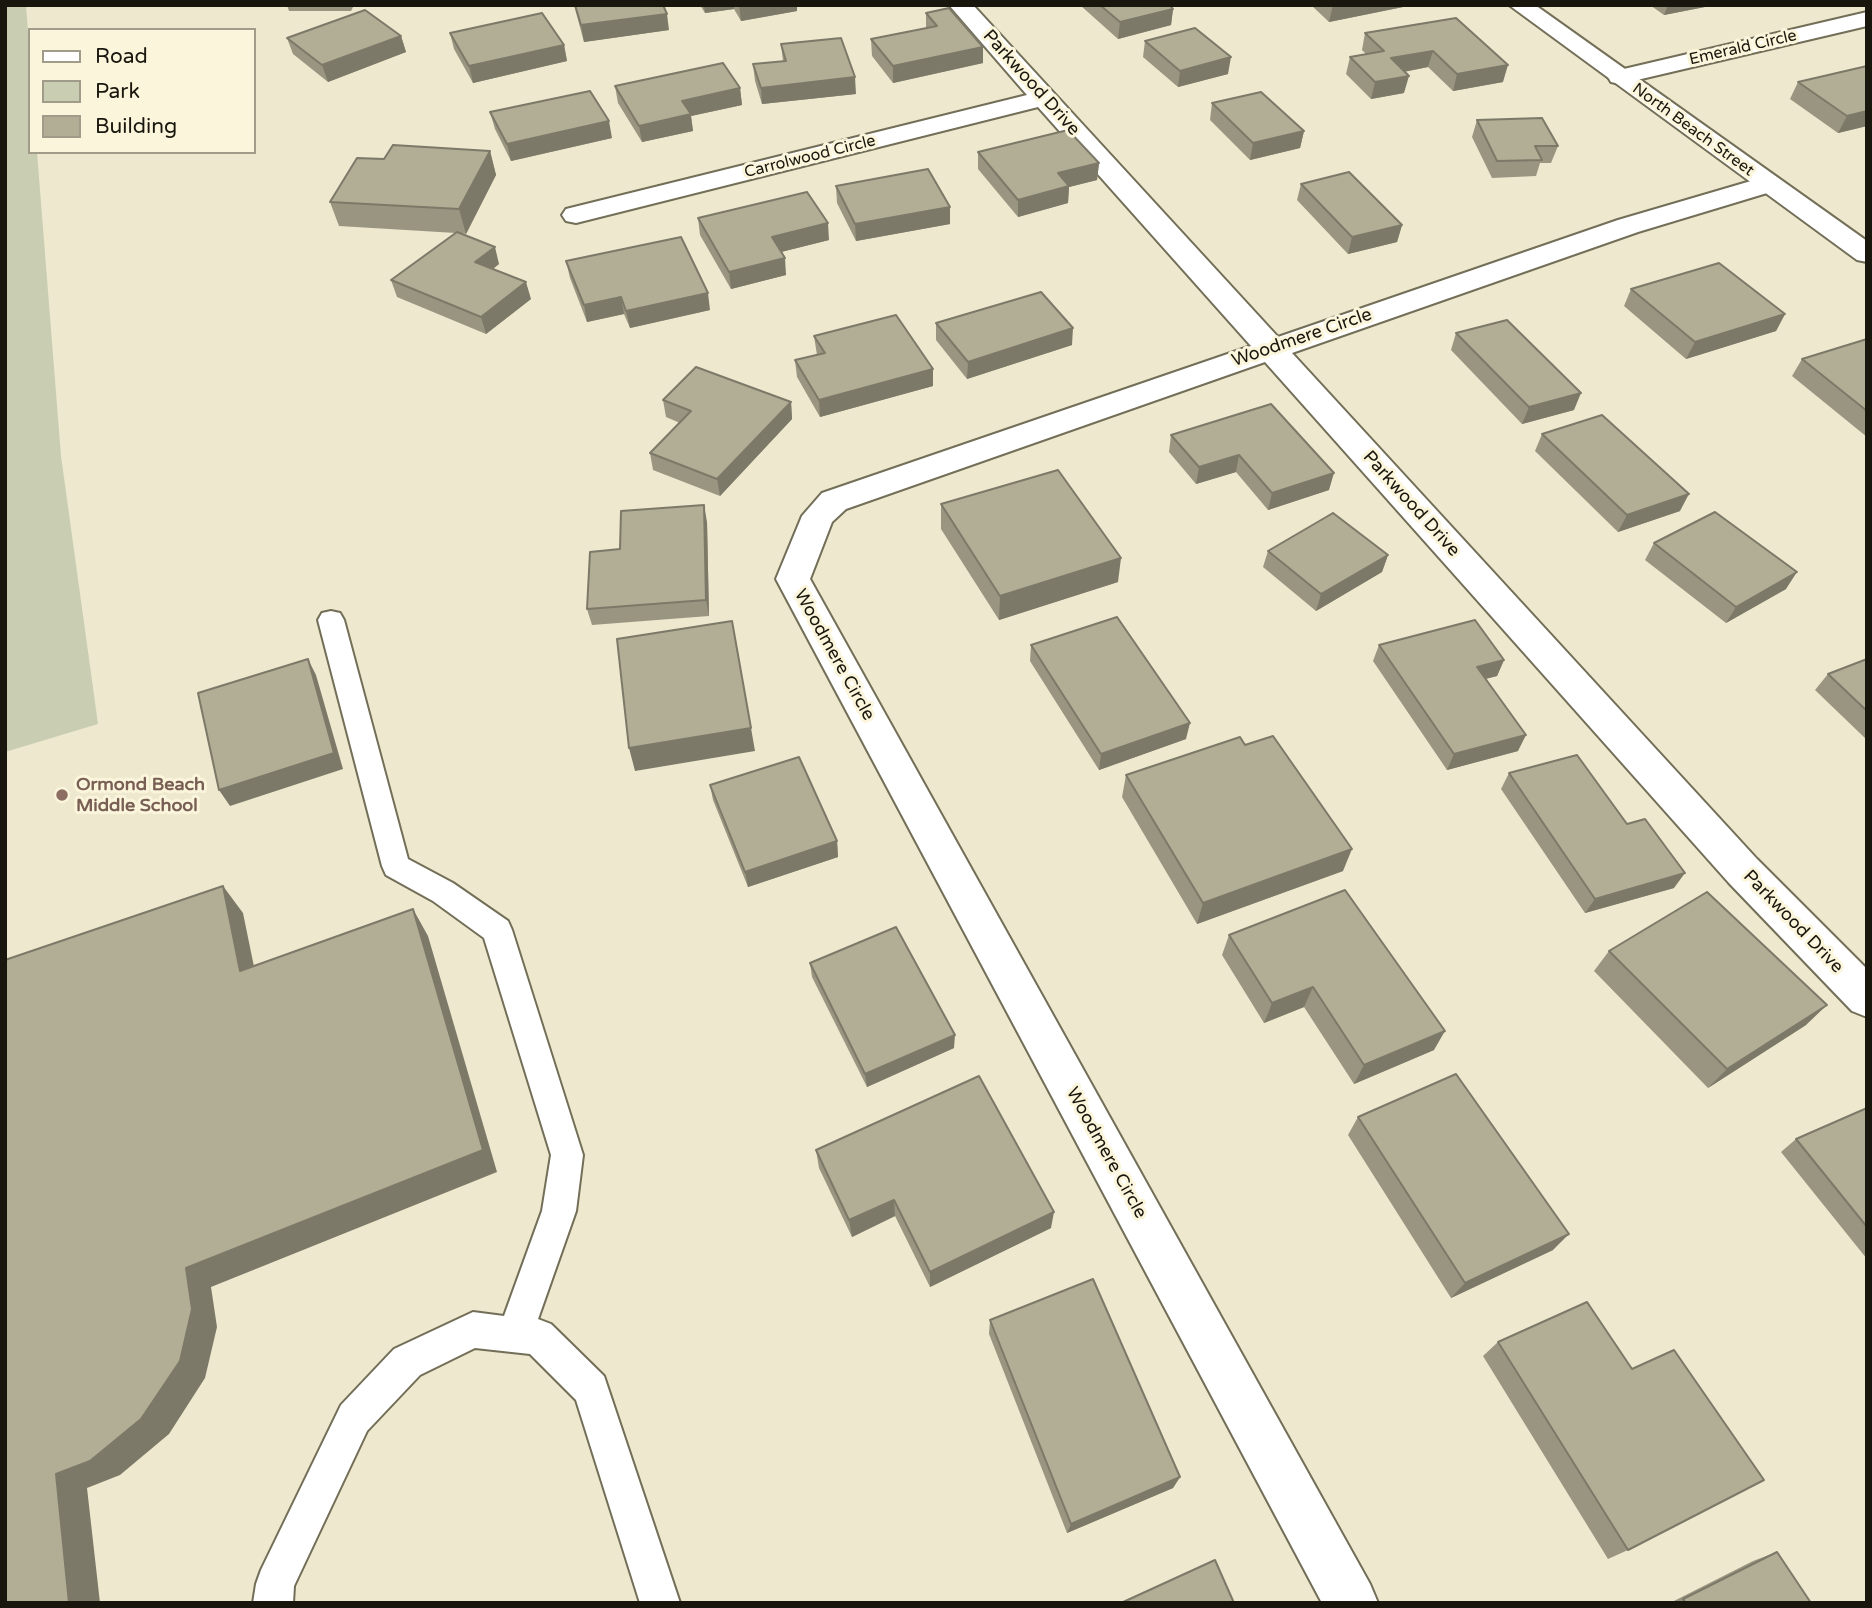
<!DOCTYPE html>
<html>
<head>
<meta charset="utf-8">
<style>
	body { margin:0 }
	#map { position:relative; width:1872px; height:1608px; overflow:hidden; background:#ede8ce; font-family:"Varela Round",sans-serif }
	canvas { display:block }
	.frame { position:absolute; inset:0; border:7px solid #18160d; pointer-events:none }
	.legend { position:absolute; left:28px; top:28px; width:228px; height:126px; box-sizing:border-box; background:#faf5db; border:2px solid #a09c89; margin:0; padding:9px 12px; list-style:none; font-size:21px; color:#18160d }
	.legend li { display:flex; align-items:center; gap:14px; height:35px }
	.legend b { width:35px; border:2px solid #a09c89 }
</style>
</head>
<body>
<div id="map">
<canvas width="1872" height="1608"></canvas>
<div class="frame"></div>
<ul class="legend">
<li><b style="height:9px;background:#fff"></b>Road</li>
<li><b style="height:19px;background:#c9ceb3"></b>Park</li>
<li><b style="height:19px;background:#b2ad95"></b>Building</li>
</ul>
</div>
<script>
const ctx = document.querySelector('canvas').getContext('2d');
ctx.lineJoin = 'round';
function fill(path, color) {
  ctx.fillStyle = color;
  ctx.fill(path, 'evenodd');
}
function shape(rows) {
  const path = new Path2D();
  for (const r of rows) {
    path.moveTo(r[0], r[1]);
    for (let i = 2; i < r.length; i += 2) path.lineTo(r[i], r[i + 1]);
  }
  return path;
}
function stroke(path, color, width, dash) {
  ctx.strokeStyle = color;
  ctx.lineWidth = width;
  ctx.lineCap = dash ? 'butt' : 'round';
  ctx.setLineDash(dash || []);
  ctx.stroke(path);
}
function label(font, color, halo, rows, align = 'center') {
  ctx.font = font + ' "Varela Round",sans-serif';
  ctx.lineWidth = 6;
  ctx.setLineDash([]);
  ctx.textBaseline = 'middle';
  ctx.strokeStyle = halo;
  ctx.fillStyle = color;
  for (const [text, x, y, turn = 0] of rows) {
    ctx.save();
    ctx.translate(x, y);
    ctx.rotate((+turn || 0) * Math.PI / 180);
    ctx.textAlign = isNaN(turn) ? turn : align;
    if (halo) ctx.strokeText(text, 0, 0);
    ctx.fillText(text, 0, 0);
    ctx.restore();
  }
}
fill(shape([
	[5,5,26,5,30,56,30,152,37,152,61,456,98,724,5,752]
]), '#c9ceb3');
const lane = shape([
	[331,611,340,613,344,620,408,859,453,883,508,921,512,930,583,1155,576,1211,538,1319,551,1324,604,1376,680,1603,640,1603,576,1400,530,1354,475,1348,420,1375,367,1431,294,1586,293,1603,253,1603,256,1584,261,1570,341,1405,394,1349,473,1312,504,1316,542,1211,551,1155,484,938,433,901,386,875,382,866,318,620,322,613,331,611]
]);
const street = shape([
	[949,5,973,5,1278,337,1618,220,1768,176,1777,178,1781,184,1777,190,1638,232,1292,353,1757,859,1867,969,1867,1017,1852,1011,1729,883,1265,362,846,509,832,522,810,579,1370,1584,1378,1603,1322,1603,776,579,802,516,822,493,1251,346,1038,107,576,223,566,221,562,215,566,209,1027,95,949,5],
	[1867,12,1867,26,1620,84,1611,82,1608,77,1611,72,1867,12]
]);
const secondary = shape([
	[1509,5,1535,5,1867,241,1867,262,1857,260,1509,5]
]);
stroke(lane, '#726e57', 4);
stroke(street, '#726e57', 4);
stroke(secondary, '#726e57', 4);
fill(lane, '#fff');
fill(street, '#fff');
fill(secondary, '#fff');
fill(shape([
	[287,5,354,5,351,11,289,11],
	[574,5,575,5,669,30,584,42],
	[700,5,797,5,797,11,741,21,734,9,705,13],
	[1080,5,1170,5,1173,9,1171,25,1118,39],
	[1311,5,1404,5,1403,7,1329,22],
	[1650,5,1715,5,1664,15],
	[926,13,983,47,983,63,893,83,872,56,871,39,926,28],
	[1456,18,1503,82,1453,91,1428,67,1404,72,1404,93,1371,99,1346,74,1350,57,1366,54,1362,50,1365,33],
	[450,33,564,45,567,61,473,83,454,49],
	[401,36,406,52,328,82,293,54,287,38],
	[1145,41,1228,74,1178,87,1143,57],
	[781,44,856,94,762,104,755,81,753,64,783,61],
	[1798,82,1867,126,1838,133,1790,99],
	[615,86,740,88,742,105,691,116,693,131,642,142,618,103],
	[1212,103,1304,131,1300,148,1250,160,1210,120],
	[490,112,612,138,511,161,495,129],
	[1477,120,1558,146,1551,163,1540,163,1536,176,1492,178,1472,137],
	[490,151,496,175,466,234,460,233,499,264,493,269,531,299,486,334,397,297,391,280,456,233,339,226,330,202,384,159],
	[978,152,1099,163,1097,180,1069,187,1068,203,1018,217,978,169],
	[1301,184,1402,225,1397,242,1348,254,1297,200],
	[836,186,950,224,856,241,837,203],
	[698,218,829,240,781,252,786,275,731,289,700,235],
	[566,261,710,310,630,328,624,314,587,322,570,278],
	[1631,289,1785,314,1776,331,1686,359,1624,306],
	[936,323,1072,345,967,379,936,340],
	[1456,333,1574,410,1522,424,1451,350],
	[814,336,933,386,820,417,797,377,795,360,817,355],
	[1867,339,1867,437,1792,376,1802,359],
	[663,400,791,402,792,419,720,496,653,470,650,453,680,423,666,417],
	[1271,404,1329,490,1268,510,1236,472,1196,484,1169,452,1171,435],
	[1542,434,1680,511,1618,532,1535,451],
	[941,504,1118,582,999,620,941,529],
	[707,522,709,616,592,625,587,609,620,549],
	[1654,543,1786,589,1726,623,1645,560],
	[1268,551,1388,555,1382,572,1316,611,1263,567],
	[1031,645,1186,739,1099,770,1030,661],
	[1379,645,1504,660,1497,676,1485,679,1518,751,1447,770,1373,661],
	[1867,659,1867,740,1815,690,1828,674],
	[1509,773,1674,888,1585,913,1501,789],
	[1126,775,1343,871,1197,924,1122,797],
	[710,785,837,841,838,857,748,887,713,800],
	[1229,935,1434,1050,1354,1084,1304,1007,1264,1023,1222,955],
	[1609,951,1806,1025,1708,1088,1594,971],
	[810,963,954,1048,867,1087,812,977],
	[1867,1108,1867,1259,1781,1152,1796,1139],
	[1358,1117,1553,1250,1451,1298,1348,1135],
	[816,1150,1051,1228,930,1287,895,1216,852,1237,819,1168],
	[990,1320,1180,1477,1173,1488,1067,1533,989,1334],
	[1498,1342,1628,1550,1608,1559,1483,1356],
	[1777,1552,1811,1603,1670,1603,1753,1561]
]), '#999580');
fill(shape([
	[704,5,734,5,734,9,705,13],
	[739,5,797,5,797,11,741,21],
	[1333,5,1404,5,1403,7,1329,22],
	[1668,5,1715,5,1664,15],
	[1173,9,1171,25,1118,39,1120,22],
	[667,14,669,30,584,42,581,25],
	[401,36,406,52,328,82,322,65],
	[564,45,567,61,473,83,469,66],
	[983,47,983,63,893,83,893,66],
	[1433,51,1428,67,1387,75,1391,58],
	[1231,57,1228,74,1178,87,1180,71],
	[1508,65,1503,82,1453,91,1457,74],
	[1409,76,1404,93,1371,99,1375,82],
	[855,77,856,94,762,104,761,88],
	[740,88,742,105,691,116,693,131,642,142,639,126,682,101],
	[1867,111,1867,126,1838,133,1847,116],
	[609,121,612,138,511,161,507,144],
	[1304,131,1300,148,1250,160,1253,143],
	[490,151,496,175,466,234,459,209],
	[1099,163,1097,180,1069,187,1068,203,1018,217,1018,200,1058,173],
	[950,207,950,224,856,241,855,224],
	[828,223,829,240,773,254,772,237],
	[1402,225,1397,242,1348,254,1352,237],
	[495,247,499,264,480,279,475,262],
	[785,258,786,275,731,289,729,272],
	[526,282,531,299,486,334,481,317],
	[708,293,710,310,630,328,626,311],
	[621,297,624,314,587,322,584,305],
	[1785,314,1776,331,1686,359,1695,342],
	[1073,328,1072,345,967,379,968,362],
	[933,369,933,386,820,417,819,400],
	[1581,393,1574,410,1522,424,1529,407],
	[791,402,792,419,720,496,717,479],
	[1239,455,1236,472,1196,484,1199,467],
	[1334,473,1329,490,1268,510,1272,493],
	[1689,494,1680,511,1618,532,1627,515],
	[704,505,707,522,709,616,706,600],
	[1388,555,1382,572,1316,611,1321,594],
	[1121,558,1118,582,999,620,1000,596],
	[1797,572,1786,589,1726,623,1736,607],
	[308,659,316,675,343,769,230,806,219,790],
	[1504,660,1497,676,1469,683,1477,667],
	[1190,723,1186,739,1099,770,1101,754],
	[751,728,755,751,635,771,629,748],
	[1526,735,1518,751,1447,770,1454,754],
	[837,841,838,857,748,887,745,872],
	[1352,849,1343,871,1197,924,1203,903],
	[1685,873,1674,888,1585,913,1595,899],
	[223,886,243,913,260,996,240,971],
	[413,909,428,936,497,1172,211,1287,217,1327,205,1378,169,1434,120,1475,87,1488,100,1603,69,1603,56,1474],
	[1313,987,1304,1007,1264,1023,1272,1003],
	[1827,1005,1806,1025,1708,1088,1727,1069],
	[1445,1031,1434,1050,1354,1084,1364,1065],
	[955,1035,954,1048,867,1087,865,1074],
	[894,1200,895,1216,852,1237,849,1220],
	[1054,1212,1051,1228,930,1287,930,1272],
	[1569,1234,1553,1250,1451,1298,1465,1283],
	[1180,1477,1173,1488,1067,1533,1071,1524]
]), '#7d7968');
const building = shape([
	[575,5,663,5,667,14,581,25,575,5],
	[1100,5,1170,5,1173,9,1120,22,1100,5],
	[949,8,983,47,893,66,871,39,937,26,926,13,949,8],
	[365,10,401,36,322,65,287,38,365,10],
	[542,13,564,45,469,66,450,33,542,13],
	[1456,18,1508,65,1457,74,1433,51,1391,58,1409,76,1375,82,1350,57,1384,51,1365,33,1456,18],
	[1195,28,1231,57,1180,71,1145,41,1195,28],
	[841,38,855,77,761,88,753,64,786,61,781,44,841,38],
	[723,63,740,88,682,101,691,114,639,126,615,86,723,63],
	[1867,66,1867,111,1847,116,1798,82,1867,66],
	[590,91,609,121,507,144,490,112,590,91],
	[1261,92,1304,131,1253,143,1212,103,1261,92],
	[1542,118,1558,146,1535,146,1542,160,1497,161,1477,120,1542,118],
	[1068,130,1099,163,1058,173,1069,186,1018,200,978,152,1068,130],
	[393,145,490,151,459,209,330,202,357,158,384,159,393,145],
	[928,169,950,207,855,224,836,186,928,169],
	[1349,172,1402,225,1352,237,1301,184,1349,172],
	[807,192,828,223,772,237,785,258,729,272,698,218,807,192],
	[457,232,495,247,475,262,526,282,481,317,391,280,457,232],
	[681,237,708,293,626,311,621,297,584,305,566,261,681,237],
	[1719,263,1785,314,1695,342,1631,289,1719,263],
	[1041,292,1073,328,968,362,936,323,1041,292],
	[896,315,933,369,819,400,795,360,825,353,814,336,896,315],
	[1507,320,1581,393,1529,407,1456,333,1507,320],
	[1867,339,1867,411,1802,359,1867,339],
	[696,367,791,402,717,479,650,453,691,411,663,400,696,367],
	[1271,404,1334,473,1272,493,1239,455,1199,467,1171,435,1271,404],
	[1602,415,1689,494,1627,515,1542,434,1602,415],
	[1058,470,1121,558,1000,596,941,504,1058,470],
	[704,505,706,600,587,609,590,552,620,549,621,511,704,505],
	[1715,512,1797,572,1736,607,1654,543,1715,512],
	[1333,513,1388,555,1321,594,1268,551,1333,513],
	[1117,617,1190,723,1101,754,1031,645,1117,617],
	[1475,620,1504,660,1477,667,1526,735,1454,754,1379,645,1475,620],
	[732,621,751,728,629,748,617,639,732,621],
	[308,659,334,753,219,790,198,693,308,659],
	[1867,659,1867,711,1828,674,1867,659],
	[1273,736,1352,849,1203,903,1126,775,1240,737,1245,745,1273,736],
	[1577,755,1627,824,1645,819,1685,873,1595,899,1509,773,1577,755],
	[799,757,837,841,745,872,710,785,799,757],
	[223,886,240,971,413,909,483,1150,186,1268,192,1309,180,1361,141,1419,90,1461,56,1474,69,1603,5,1603,5,960,223,886],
	[1345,890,1445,1031,1364,1065,1313,987,1272,1003,1229,935,1345,890],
	[1707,892,1827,1005,1727,1069,1609,951,1707,892],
	[896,927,955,1035,865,1074,810,963,896,927],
	[1456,1074,1569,1234,1465,1283,1358,1117,1456,1074],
	[979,1076,1054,1212,930,1272,894,1200,849,1220,816,1150,979,1076],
	[1867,1108,1867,1227,1796,1139,1867,1108],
	[1093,1279,1180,1477,1071,1524,990,1320,1093,1279],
	[1587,1302,1632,1369,1674,1350,1764,1480,1628,1550,1498,1342,1587,1302],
	[1777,1552,1811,1603,1686,1603,1683,1599,1777,1552],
	[1215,1560,1234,1603,1121,1603,1215,1560]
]);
fill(building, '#b2ad95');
stroke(building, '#7d7968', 2);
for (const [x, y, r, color] of [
	[62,795,7,"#8d6e63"]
]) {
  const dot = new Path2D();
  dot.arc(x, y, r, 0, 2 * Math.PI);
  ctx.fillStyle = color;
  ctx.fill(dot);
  stroke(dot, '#faf5db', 2.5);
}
label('16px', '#18160d', '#faf5db', [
	["Emerald Circle",1743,48,-13],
	["North Beach Street",1693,130,36],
	["Carrolwood Circle",810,157,-14]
]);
label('18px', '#18160d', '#faf5db', [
	["Parkwood Drive",1031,83,48],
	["Woodmere Circle",1302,338,-19],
	["Parkwood Drive",1411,504,48],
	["Woodmere Circle",834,655,61],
	["Parkwood Drive",1793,922,46],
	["Woodmere Circle",1106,1153,61]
]);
label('bold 18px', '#785e54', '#faf5db', [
	["Ormond Beach",76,785],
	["Middle School",76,806]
], 'left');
</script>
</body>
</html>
